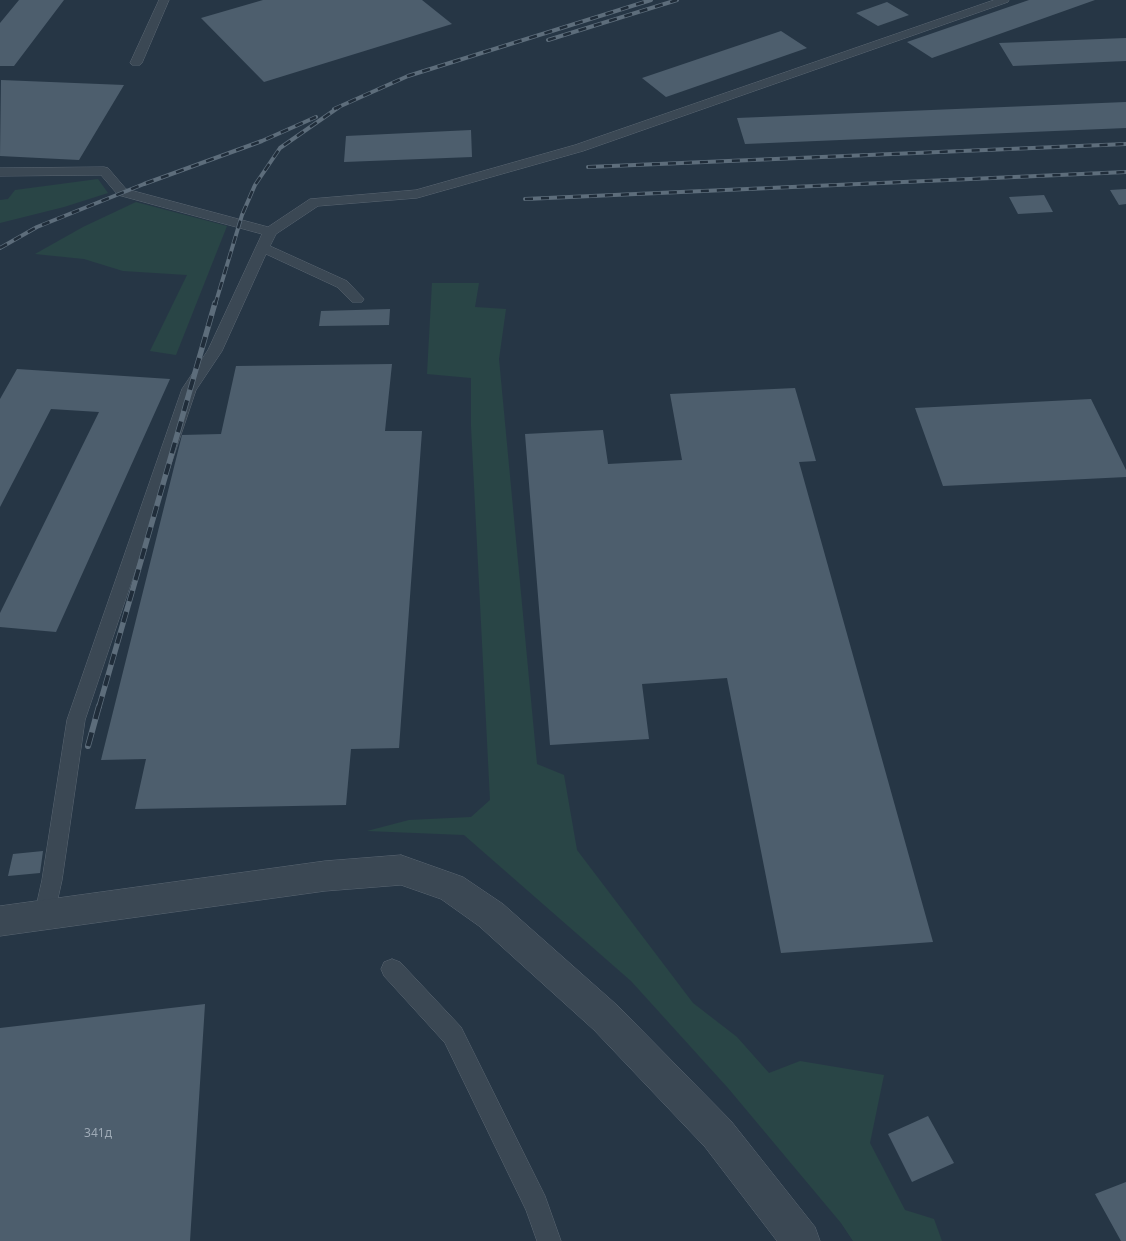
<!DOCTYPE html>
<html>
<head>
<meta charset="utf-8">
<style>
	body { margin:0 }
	canvas { display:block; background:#263645 }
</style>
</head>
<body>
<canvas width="1126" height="1241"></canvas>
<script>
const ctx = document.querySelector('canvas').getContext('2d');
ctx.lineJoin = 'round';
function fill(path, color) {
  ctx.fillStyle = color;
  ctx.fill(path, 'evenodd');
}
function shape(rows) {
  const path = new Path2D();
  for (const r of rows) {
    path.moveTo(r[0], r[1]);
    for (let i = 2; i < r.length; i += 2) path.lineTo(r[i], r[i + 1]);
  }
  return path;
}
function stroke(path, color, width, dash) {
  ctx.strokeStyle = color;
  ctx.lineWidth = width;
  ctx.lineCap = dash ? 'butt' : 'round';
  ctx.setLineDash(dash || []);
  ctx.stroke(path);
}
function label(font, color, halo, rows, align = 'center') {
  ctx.font = font + ' "Noto Sans",sans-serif';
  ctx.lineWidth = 4.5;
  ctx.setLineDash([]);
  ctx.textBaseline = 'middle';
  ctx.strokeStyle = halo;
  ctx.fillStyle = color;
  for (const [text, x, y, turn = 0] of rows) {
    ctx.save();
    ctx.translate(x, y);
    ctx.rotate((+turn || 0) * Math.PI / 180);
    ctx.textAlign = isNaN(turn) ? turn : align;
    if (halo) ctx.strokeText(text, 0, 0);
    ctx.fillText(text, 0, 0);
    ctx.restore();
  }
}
fill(shape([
	[98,179,108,193,64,207,0,223,0,200,8,199,15,190],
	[136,202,227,226,176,355,150,351,187,275,123,271,84,259,35,254,83,227],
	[432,283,479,283,475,307,506,309,499,359,537,764,564,775,577,850,693,1003,737,1037,769,1073,800,1061,884,1075,870,1143,905,1210,934,1219,942,1241,853,1241,841,1223,728,1088,631,981,464,835,367,831,409,820,471,817,490,800,471,426,471,378,427,374]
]), '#294546');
fill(shape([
	[19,0,64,0,14,66,0,66,0,23],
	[263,0,422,0,452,24,264,82,201,18],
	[1029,0,1095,0,932,58,907,42],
	[887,2,909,15,878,26,856,13],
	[781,31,807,48,666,97,642,78],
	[1126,38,1126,61,1013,66,999,43],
	[1,80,124,85,79,160,0,156],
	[1126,102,1126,128,745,144,737,118],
	[471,130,472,157,344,162,346,136],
	[1126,189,1126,204,1119,205,1110,190],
	[1044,195,1053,212,1018,214,1009,197],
	[390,309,389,325,319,326,321,311],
	[392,364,385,431,422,431,399,748,351,749,346,805,135,809,146,759,101,760,182,435,221,434,236,366],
	[17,369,170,379,56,632,0,627,0,613,99,412,51,409,0,507,0,399],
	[795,388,816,461,799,462,933,942,781,953,727,678,642,684,649,739,550,745,525,434,603,430,608,464,682,460,670,394],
	[1091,399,1126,470,1126,477,943,486,915,408],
	[43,851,40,873,8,876,13,854],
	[205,1004,190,1241,0,1241,0,1028],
	[928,1116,954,1163,912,1182,888,1134],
	[1126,1182,1126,1241,1121,1241,1095,1194]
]), '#4d5e6d');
const service = shape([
	[159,0,169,0,142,63,140,65,132,65,130,63,159,0],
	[994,0,1009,0,1008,2,583,151,417,198,318,206,276,234,270,246,347,281,364,299,362,302,352,302,337,287,266,254,222,351,196,390,85,720,62,880,54,916,51,923,44,926,37,923,34,916,42,880,67,720,182,389,208,350,262,234,118,195,101,175,0,176,0,168,104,167,108,168,126,189,268,227,310,199,416,190,575,145,994,0],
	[392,959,400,962,461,1027,545,1196,561,1241,537,1241,526,1210,445,1043,384,976,381,969,384,962,392,959]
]);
const minor = shape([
	[401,855,463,877,503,904,618,1006,731,1121,815,1227,820,1241,777,1241,705,1147,594,1030,479,926,441,899,401,885,325,891,0,936,0,906,325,861,401,855]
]);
stroke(service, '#5a6672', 1);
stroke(minor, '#5a6672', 1);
fill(service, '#3b4854');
fill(minor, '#3b4854');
const railFar2 = shape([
	[548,40,677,0],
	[334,109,408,76,651,0],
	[588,167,1126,144],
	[525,199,1126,172],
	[0,248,37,227,144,184,262,141,316,117],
	[215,305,242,215,255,185,280,148,339,107]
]);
const railFar1 = shape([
	[99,707,215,303]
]);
const rail = shape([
	[88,746,99,706]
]);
stroke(railFar2, '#5d6d7b', 4);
stroke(railFar1, '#5d6d7b', 5.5);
stroke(rail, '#5d6d7b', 6);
stroke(railFar2, '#202d3a', 2.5, [8]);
stroke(railFar1, '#202d3a', 4, [11]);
stroke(rail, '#202d3a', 4.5, [14]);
label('12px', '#9eaab6', null, [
	["341д",98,1134]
]);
</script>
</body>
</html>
